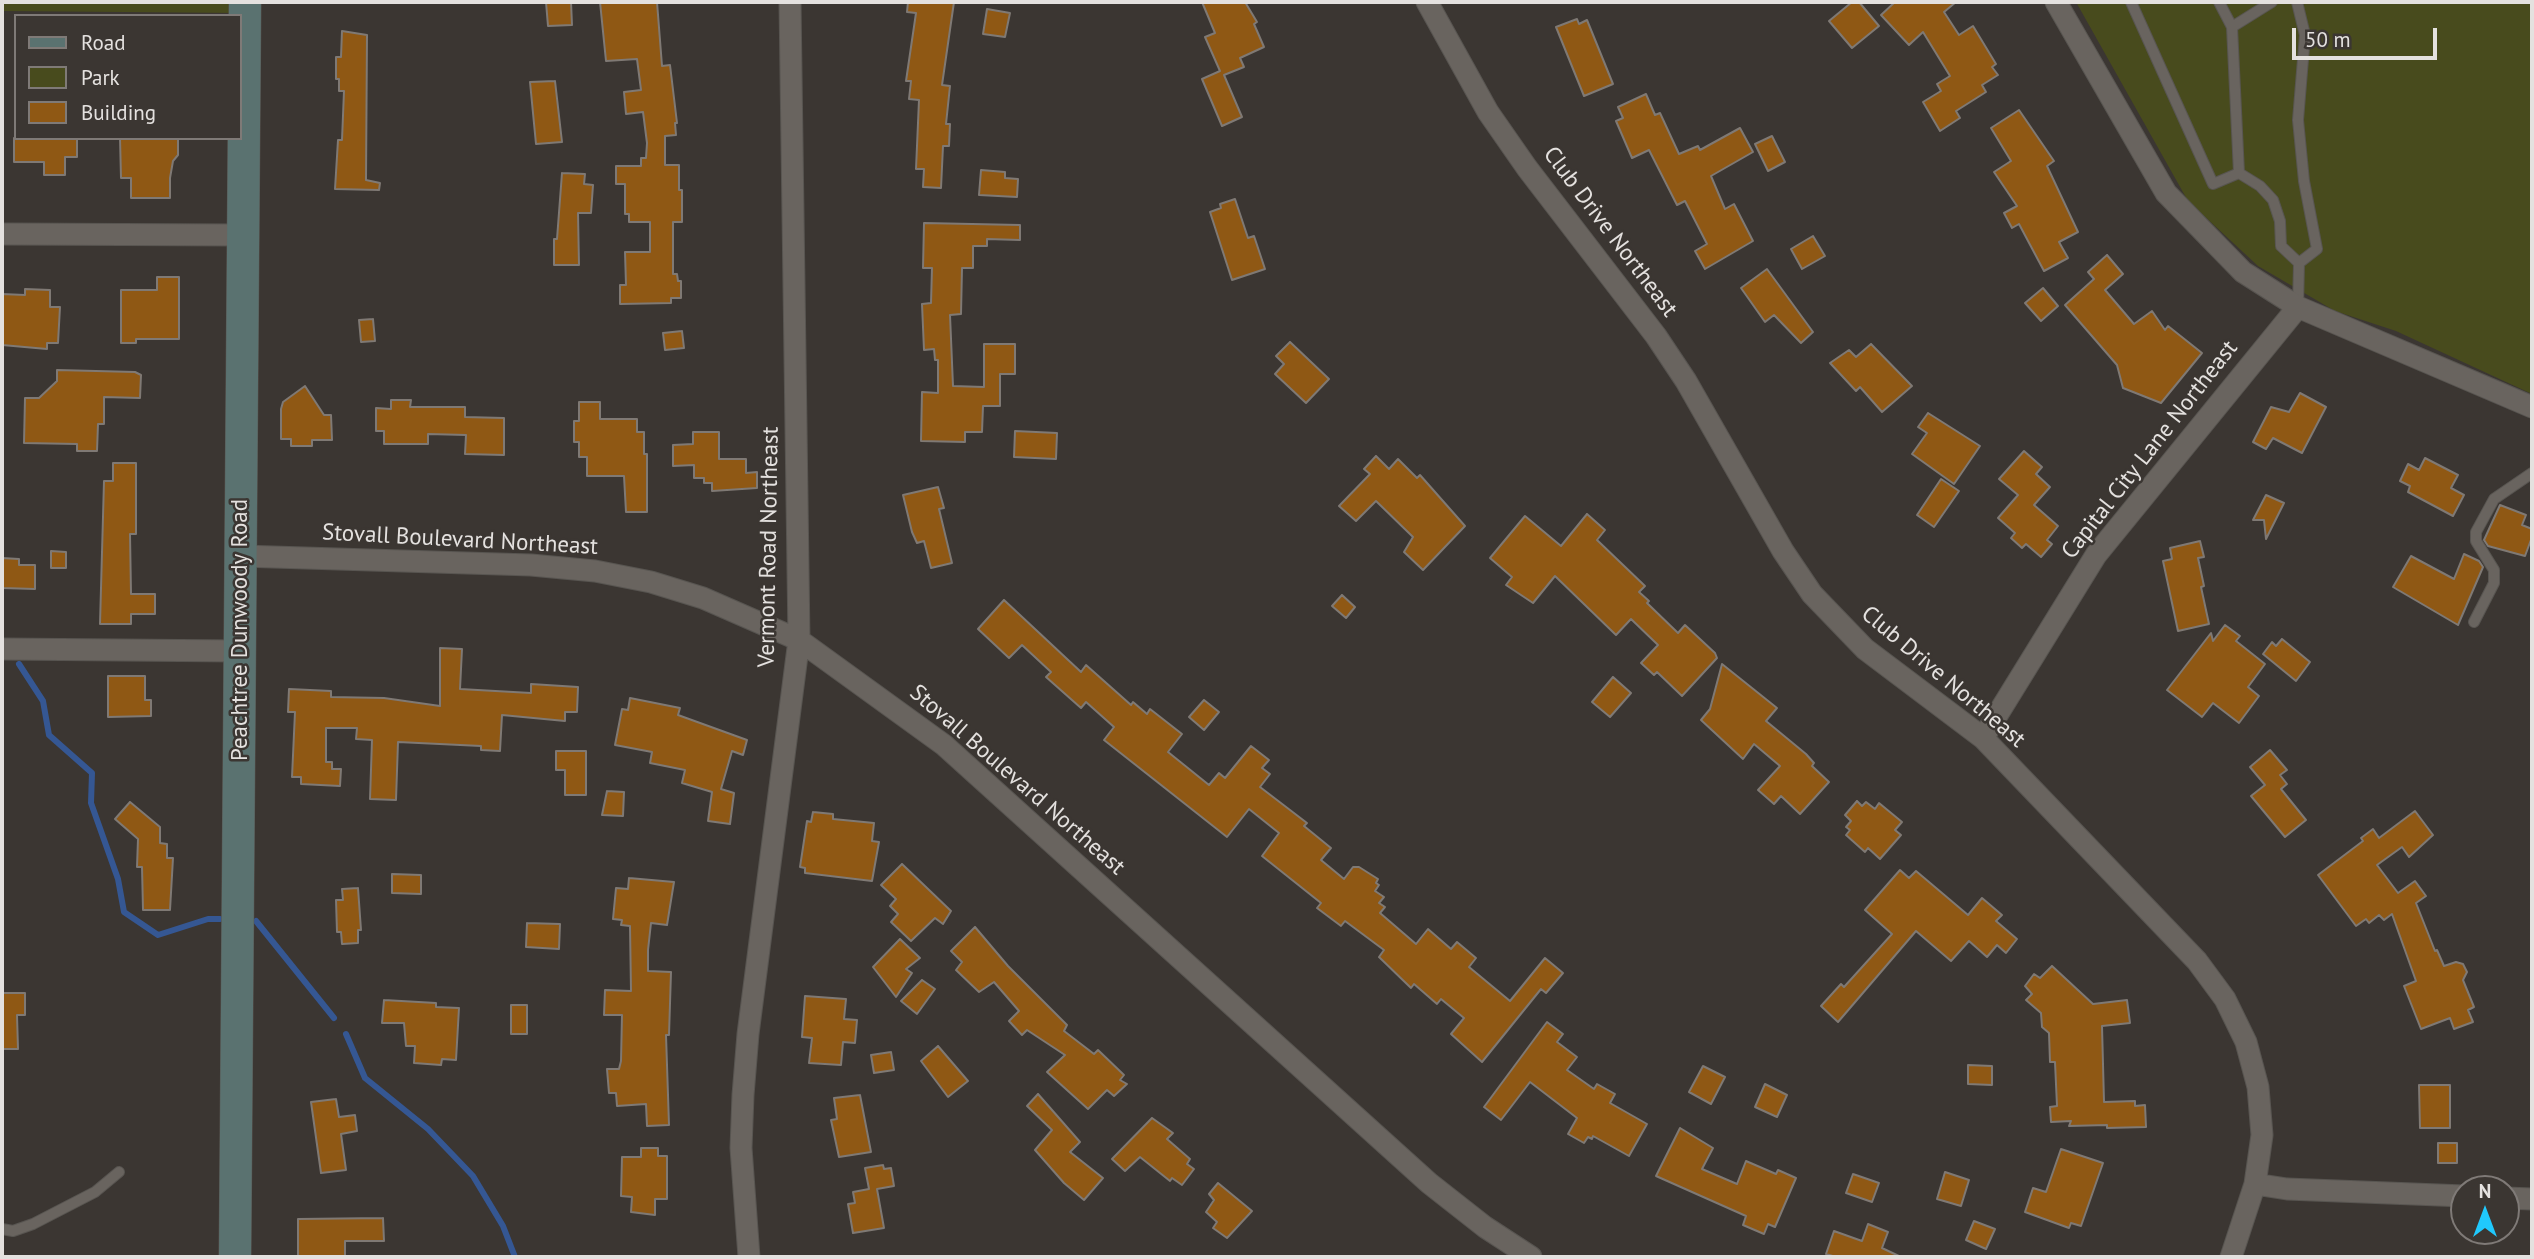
<!DOCTYPE html>
<html>
<head>
<meta charset="utf-8">
<style>
	body { margin:0 }
	#map { position:relative; width:2534px; height:1259px; overflow:hidden; background:#3b3632; font-family:"PT Sans",sans-serif }
	canvas { display:block }
	.frame { position:absolute; inset:0; border:4px solid #e4e1df; pointer-events:none }
	.legend { position:absolute; left:14px; top:14px; width:228px; height:126px; box-sizing:border-box; background:#3b3632; border:2px solid #7f7a77; margin:0; padding:9px 12px; list-style:none; font-size:21px; color:#e4e1df }
	.legend li { display:flex; align-items:center; gap:14px; height:35px }
	.legend b { width:35px; border:2px solid #7f7a77 }
	.north { position:absolute; left:2450px; top:1175px; width:70px; height:70px; box-sizing:border-box; background:#3b3632; border:2px solid #7f7a77; border-radius:50%; rotate:0deg; font-size:19px; font-weight:700; line-height:28px; text-align:center; color:#e4e1df }
	.north::after { content:''; display:block; margin:auto; width:24px; height:32px; background:#20c9fd; clip-path:polygon(50% 0,100% 100%,50% 72%,0 100%) }
	.scale { position:absolute; left:2292px; top:28px; width:145px; height:32px; box-sizing:border-box; border:4px solid #e4e1df; border-top:0; padding-left:9px; font-size:21px; line-height:24px; white-space:nowrap; color:#e4e1df; -webkit-text-stroke:5px #3b3632; paint-order:stroke }
</style>
</head>
<body>
<div id="map">
<canvas width="2534" height="1259"></canvas>
<div class="frame"></div>
<ul class="legend">
<li><b style="height:9px;background:#5a7270"></b>Road</li>
<li><b style="height:19px;background:#484b1d"></b>Park</li>
<li><b style="height:19px;background:#8f5814"></b>Building</li>
</ul>
<div class="north">N</div>
<div class="scale">50 m</div>
</div>
<script>
const ctx = document.querySelector('canvas').getContext('2d');
ctx.lineJoin = 'round';
function fill(path, color) {
  ctx.fillStyle = color;
  ctx.fill(path, 'evenodd');
}
function shape(rows) {
  const path = new Path2D();
  for (const r of rows) {
    path.moveTo(r[0], r[1]);
    for (let i = 2; i < r.length; i += 2) path.lineTo(r[i], r[i + 1]);
  }
  return path;
}
function stroke(path, color, width, dash) {
  ctx.strokeStyle = color;
  ctx.lineWidth = width;
  ctx.lineCap = dash ? 'butt' : 'round';
  ctx.setLineDash(dash || []);
  ctx.stroke(path);
}
function label(font, color, halo, rows, align = 'center') {
  ctx.font = font + ' "PT Sans",sans-serif';
  ctx.lineWidth = 5;
  ctx.setLineDash([]);
  ctx.textBaseline = 'middle';
  ctx.strokeStyle = halo;
  ctx.fillStyle = color;
  for (const [text, x, y, turn = 0] of rows) {
    ctx.save();
    ctx.translate(x, y);
    ctx.rotate((+turn || 0) * Math.PI / 180);
    ctx.textAlign = isNaN(turn) ? turn : align;
    if (halo) ctx.strokeText(text, 0, 0);
    ctx.fillText(text, 0, 0);
    ctx.restore();
  }
}
fill(shape([
	[2,2,243,2,242,13,2,11],
	[2076,2,2532,2,2532,394,2396,331,2335,311,2258,266,2188,201]
]), '#484b1d');
stroke(shape([
	[19,664,43,701,49,735,92,773,91,803,118,879,124,912,158,935,208,919,220,919],
	[256,921,334,1018],
	[346,1034,365,1078,428,1129,473,1176,503,1226,515,1257]
]), '#355793', 6);
const building = shape([
	[546,2,571,2,572,25,548,26,546,2],
	[600,2,657,2,662,66,670,65,677,123,675,123,676,135,665,136,665,165,679,165,679,190,682,190,682,222,673,222,673,274,677,274,678,281,681,281,681,298,671,298,671,303,620,304,620,285,626,285,625,252,650,252,650,222,629,222,629,214,625,214,625,184,616,184,616,166,641,166,641,158,646,158,647,143,643,112,626,114,624,92,641,90,637,59,606,61,600,2],
	[908,2,954,2,942,85,950,86,946,124,950,124,949,146,943,146,941,188,923,187,924,169,916,169,919,100,909,99,911,81,906,81,916,13,907,12,908,2],
	[1202,2,1245,2,1257,22,1254,24,1264,47,1240,58,1244,67,1224,75,1242,117,1222,126,1202,79,1220,71,1205,37,1215,33,1202,2],
	[1852,2,1859,2,1879,26,1852,48,1829,21,1852,2],
	[1895,2,1956,2,1944,12,1959,35,1973,26,1996,64,1992,67,1998,75,1982,85,1986,92,1956,111,1960,118,1940,131,1923,102,1941,91,1937,84,1950,76,1923,32,1909,45,1881,15,1895,2],
	[987,9,1010,13,1005,37,983,34,987,9],
	[1577,19,1579,24,1587,20,1613,84,1584,96,1556,27,1577,19],
	[342,31,367,35,366,180,380,183,379,190,335,189,338,140,342,140,344,91,339,91,339,79,336,79,336,57,341,57,342,31],
	[555,81,562,142,536,144,530,82,555,81],
	[1646,94,1655,115,1660,113,1679,154,1698,146,1700,150,1740,128,1753,152,1711,176,1725,209,1734,204,1753,241,1705,269,1695,251,1707,244,1685,201,1677,205,1649,150,1632,158,1616,121,1623,118,1618,107,1646,94],
	[2019,110,2054,161,2047,166,2078,232,2059,242,2068,258,2044,271,2019,224,2012,228,2004,213,2017,206,1994,172,2011,161,1991,128,2019,110],
	[1772,136,1785,162,1768,171,1755,144,1772,136],
	[14,138,77,138,77,157,65,157,65,175,44,175,44,162,14,162,14,138],
	[120,138,178,138,178,155,173,161,170,178,170,198,131,198,131,178,121,178,120,138],
	[981,170,1005,172,1005,178,1018,179,1017,197,979,195,981,170],
	[562,173,585,174,584,184,593,185,591,213,578,213,579,265,554,265,554,239,557,239,562,173],
	[1235,199,1248,238,1254,236,1265,269,1232,280,1210,212,1221,208,1220,204,1235,199],
	[924,223,1020,225,1020,240,987,239,987,246,973,246,973,268,962,268,961,314,950,315,953,386,984,387,984,344,1015,344,1015,374,1000,374,1000,406,983,406,982,432,965,432,965,442,921,441,922,392,938,393,938,360,935,360,934,349,924,350,922,304,931,303,932,268,923,268,924,223],
	[1813,236,1825,256,1802,269,1791,249,1813,236],
	[2107,255,2123,274,2105,290,2134,324,2152,311,2165,330,2168,326,2202,353,2161,403,2123,388,2117,365,2065,305,2094,279,2088,272,2107,255],
	[1767,269,1813,332,1801,343,1774,315,1765,322,1741,288,1767,269],
	[157,277,179,277,179,339,136,339,136,343,121,343,121,290,157,290,157,277],
	[2043,288,2058,306,2041,321,2025,303,2043,288],
	[25,289,50,290,50,307,60,307,58,343,47,343,47,349,2,345,2,294,25,295,25,289],
	[373,319,375,341,361,342,359,320,373,319],
	[682,331,684,348,665,350,663,333,682,331],
	[1290,342,1329,379,1306,403,1275,374,1284,364,1276,356,1290,342],
	[1871,344,1912,386,1882,412,1860,387,1856,391,1830,363,1849,350,1856,357,1871,344],
	[57,370,135,372,141,375,140,398,104,397,104,424,98,424,97,451,77,451,77,444,24,443,25,398,39,398,57,381,57,370],
	[305,386,324,415,331,415,332,440,312,440,312,446,291,446,291,439,281,439,281,409,283,402,305,386],
	[2300,393,2326,407,2302,453,2273,438,2266,449,2253,442,2271,407,2289,412,2300,393],
	[391,400,411,400,410,407,465,407,465,417,504,418,504,455,465,454,466,435,428,434,428,444,384,444,384,431,376,431,376,408,391,409,391,400],
	[579,402,600,402,600,419,637,419,637,432,644,432,644,454,647,454,647,512,626,512,624,476,587,476,587,457,579,457,579,442,574,442,574,421,579,421,579,402],
	[1928,413,1980,446,1954,484,1912,454,1927,433,1918,427,1928,413],
	[1015,431,1057,433,1056,459,1014,457,1015,431],
	[693,432,719,432,719,459,746,459,746,473,757,472,757,488,712,491,712,483,704,483,704,478,694,478,694,465,673,466,673,445,693,444,693,432],
	[2024,451,2042,467,2036,474,2050,487,2034,505,2058,526,2047,540,2052,544,2041,557,2026,544,2022,548,2011,538,2015,533,1998,518,2018,495,1999,479,2024,451],
	[1376,456,1389,469,1398,459,1417,478,1420,475,1465,526,1423,570,1404,552,1413,537,1376,501,1356,521,1339,506,1370,474,1364,469,1376,456],
	[2425,458,2458,475,2451,488,2464,495,2453,516,2408,492,2410,486,2400,481,2408,464,2419,470,2425,458],
	[113,463,136,463,136,534,130,534,131,594,155,594,155,614,131,614,131,624,100,624,104,481,113,481,113,463],
	[1941,479,1959,491,1934,527,1917,515,1941,479],
	[938,487,944,508,939,509,952,563,931,568,924,541,917,543,912,532,903,495,938,487],
	[2266,495,2284,503,2266,539,2264,520,2253,520,2266,495],
	[2500,505,2526,515,2522,525,2532,529,2532,537,2525,556,2488,546,2484,540,2500,505],
	[1587,514,1605,530,1597,540,1645,586,1639,592,1649,601,1647,603,1678,633,1685,625,1715,653,1717,658,1682,696,1657,672,1654,675,1641,663,1658,645,1631,619,1616,635,1555,576,1533,603,1506,585,1512,577,1490,558,1525,516,1561,546,1587,514],
	[2200,541,2204,557,2198,558,2204,586,2201,587,2209,624,2178,631,2163,561,2172,559,2170,548,2200,541],
	[51,551,66,552,66,568,51,568,51,551],
	[2464,554,2479,561,2483,567,2458,625,2393,587,2411,556,2454,579,2464,554],
	[2,558,19,559,19,565,35,565,35,589,2,588,2,558],
	[1342,595,1355,607,1346,618,1332,606,1342,595],
	[1004,600,1081,672,1086,665,1131,705,1133,702,1147,714,1150,709,1182,734,1168,752,1209,785,1219,773,1225,778,1251,746,1269,760,1262,768,1270,774,1260,787,1307,823,1304,826,1331,848,1321,860,1344,879,1353,867,1359,867,1378,879,1376,883,1379,885,1375,891,1384,897,1379,903,1385,907,1380,913,1416,944,1428,929,1451,949,1457,942,1476,958,1469,967,1510,1001,1545,958,1563,973,1546,993,1541,989,1482,1062,1451,1034,1464,1018,1441,999,1437,1004,1414,984,1411,988,1379,957,1384,950,1345,921,1341,926,1317,908,1321,903,1262,856,1279,833,1249,809,1227,837,1104,740,1114,727,1086,702,1081,708,1046,677,1051,672,1022,645,1009,658,978,629,1004,600],
	[2225,625,2240,636,2236,641,2265,664,2248,687,2259,696,2239,723,2213,703,2202,717,2167,690,2211,633,2213,641,2225,625],
	[2282,639,2310,662,2296,681,2263,654,2272,642,2276,646,2282,639],
	[440,648,462,649,460,689,531,693,531,684,578,687,577,712,565,712,565,721,502,715,500,751,481,750,481,746,398,742,396,800,370,799,372,740,356,739,357,728,326,728,326,762,332,762,332,769,341,769,340,786,301,784,301,777,292,777,295,712,288,712,289,689,331,691,331,697,384,698,440,706,440,648],
	[1722,664,1777,708,1766,721,1806,754,1814,763,1812,766,1829,782,1800,814,1781,796,1774,804,1758,790,1780,766,1754,744,1743,759,1701,720,1710,709,1722,664],
	[108,676,145,676,145,700,151,700,151,716,108,717,108,676],
	[1613,677,1631,693,1610,717,1592,702,1613,677],
	[630,698,680,708,678,715,747,740,743,755,732,751,721,789,734,793,730,824,708,821,712,792,682,783,685,770,650,763,652,752,615,745,622,709,628,710,630,698],
	[1204,700,1219,712,1204,730,1189,717,1204,700],
	[2270,750,2287,770,2280,775,2287,784,2281,789,2306,820,2285,837,2251,796,2265,785,2250,767,2270,750],
	[556,751,586,751,586,795,565,795,565,770,556,770,556,751],
	[607,791,624,792,623,816,602,815,607,791],
	[1857,801,1862,806,1866,802,1875,809,1879,803,1902,822,1895,830,1901,835,1880,859,1868,848,1865,852,1846,835,1850,830,1846,827,1851,821,1845,815,1857,801],
	[130,802,160,827,160,843,167,844,167,858,173,858,170,910,143,910,142,867,137,867,138,839,115,819,130,802],
	[2415,811,2433,835,2409,857,2402,847,2377,865,2398,893,2415,881,2426,896,2416,903,2435,951,2437,950,2444,966,2456,962,2463,964,2467,972,2463,980,2474,1007,2468,1010,2473,1022,2454,1029,2450,1018,2421,1029,2404,986,2416,981,2392,914,2384,920,2379,915,2369,923,2366,919,2356,926,2318,875,2363,841,2361,838,2373,829,2379,838,2415,811],
	[813,812,833,814,833,819,874,823,872,841,879,842,872,881,805,873,805,868,800,867,807,821,811,822,813,812],
	[902,864,951,911,943,924,935,918,911,941,891,922,898,914,890,906,896,899,881,885,902,864],
	[1900,870,1909,878,1916,871,1968,915,1982,898,2002,915,1996,921,2017,939,2006,953,1997,945,1987,957,1969,941,1951,961,1916,931,1838,1022,1821,1006,1841,984,1844,987,1892,934,1865,910,1900,870],
	[392,874,421,875,421,894,392,893,392,874],
	[629,878,674,882,667,925,651,923,648,950,648,971,671,972,669,1035,666,1035,669,1125,647,1126,646,1104,617,1106,616,1093,609,1093,607,1069,619,1069,621,1061,622,1015,604,1015,605,990,631,991,630,926,621,925,622,920,613,919,616,888,628,889,629,878],
	[358,888,361,930,358,930,358,943,342,944,341,932,337,932,336,900,343,900,342,889,358,888],
	[527,923,560,924,559,949,526,947,527,923],
	[975,927,1008,966,1067,1025,1064,1031,1094,1054,1098,1050,1124,1075,1120,1080,1127,1084,1114,1096,1107,1090,1088,1109,1047,1072,1065,1055,1027,1030,1022,1035,1009,1021,1019,1011,994,982,979,992,956,970,962,962,951,951,975,927],
	[900,939,920,958,906,969,912,973,896,997,873,967,900,939],
	[2052,966,2093,1004,2127,1000,2130,1023,2102,1026,2104,1102,2135,1101,2135,1106,2145,1105,2146,1127,2107,1128,2107,1125,2069,1126,2071,1121,2051,1122,2050,1107,2057,1106,2055,1062,2050,1062,2049,1033,2042,1027,2041,1013,2026,1000,2032,994,2025,986,2034,974,2040,978,2052,966],
	[922,980,935,989,917,1014,901,1001,922,980],
	[2,993,25,993,25,1015,17,1015,18,1049,2,1049,2,993],
	[805,996,846,999,844,1019,857,1020,855,1043,843,1042,841,1065,809,1063,812,1038,802,1037,805,996],
	[384,1000,436,1003,436,1007,459,1008,456,1060,442,1059,441,1065,414,1063,415,1046,406,1046,404,1023,382,1023,384,1000],
	[511,1005,527,1005,527,1034,511,1034,511,1005],
	[1547,1022,1563,1034,1557,1042,1577,1057,1567,1070,1594,1089,1597,1084,1615,1094,1610,1103,1647,1124,1629,1156,1593,1136,1592,1139,1588,1137,1584,1143,1568,1134,1577,1118,1530,1082,1501,1120,1484,1107,1547,1022],
	[938,1046,968,1081,948,1097,921,1061,938,1046],
	[891,1052,894,1070,874,1073,871,1055,891,1052],
	[1968,1065,1992,1066,1992,1085,1968,1084,1968,1065],
	[1703,1066,1725,1077,1711,1104,1689,1092,1703,1066],
	[1765,1084,1787,1095,1777,1117,1755,1107,1765,1084],
	[2419,1085,2450,1085,2450,1128,2420,1128,2419,1085],
	[1038,1094,1080,1142,1070,1152,1103,1178,1084,1200,1064,1183,1035,1150,1052,1130,1027,1106,1038,1094],
	[860,1095,871,1152,839,1157,831,1120,837,1119,834,1098,860,1095],
	[336,1099,339,1117,355,1115,357,1131,341,1134,346,1170,321,1173,311,1102,336,1099],
	[1152,1118,1173,1133,1167,1139,1190,1159,1187,1164,1194,1169,1182,1185,1172,1178,1170,1181,1140,1157,1125,1171,1112,1159,1152,1118],
	[1680,1128,1713,1148,1702,1169,1737,1184,1746,1161,1776,1174,1778,1170,1796,1178,1775,1227,1768,1224,1764,1234,1743,1225,1746,1216,1656,1176,1680,1128],
	[2438,1143,2457,1143,2457,1163,2438,1163,2438,1143],
	[641,1148,658,1148,658,1156,667,1156,667,1199,655,1199,655,1215,631,1212,632,1197,621,1196,622,1157,641,1157,641,1148],
	[2061,1149,2103,1163,2081,1226,2071,1223,2069,1228,2025,1212,2033,1188,2046,1192,2061,1149],
	[883,1165,884,1169,891,1168,894,1186,877,1189,884,1228,853,1233,848,1204,855,1203,853,1192,869,1189,865,1168,883,1165],
	[1945,1172,1969,1180,1961,1206,1937,1199,1945,1172],
	[1853,1174,1879,1183,1872,1202,1846,1193,1853,1174],
	[1218,1183,1252,1211,1227,1238,1213,1228,1217,1222,1206,1212,1214,1200,1209,1194,1218,1183],
	[383,1218,384,1241,345,1241,345,1257,298,1257,298,1219,383,1218],
	[1974,1221,1995,1229,1986,1249,1966,1240,1974,1221],
	[1868,1224,1888,1232,1882,1248,1901,1257,1836,1257,1826,1254,1834,1231,1862,1241,1868,1224]
]);
fill(building, '#8f5814');
stroke(building, '#7f7974', 2);
const lane = shape([
	[2131,2,2213,184,2239,173],
	[2219,2,2232,27,2239,173],
	[2297,2,2305,35,2298,120,2304,181,2317,249,2299,263],
	[2232,27,2272,2],
	[2239,173,2260,186,2273,200,2280,221,2281,246,2299,263,2298,307],
	[2474,622,2494,583,2494,570,2476,541,2476,532,2494,499,2532,473],
	[2,1229,13,1231,33,1224,95,1192,119,1172]
]);
const street = shape([
	[1427,2,1488,112,1527,168,1656,336,1686,381,1783,551,1812,594,1865,649,1983,738,2197,961,2225,999,2246,1042,2258,1087,2262,1135,2255,1184,2231,1257],
	[2056,2,2166,193,2243,272,2298,307,2532,407],
	[2,234,242,235],
	[241,556,531,565,595,571,651,582,703,598,799,640,944,745,1429,1183,1485,1227,1531,1257],
	[2,649,240,651],
	[1983,738,2096,555,2298,307],
	[2255,1184,2287,1189,2464,1196],
	[2506,1198,2532,1199],
	[749,1257,741,1148,743,1095,748,1034,799,640,790,2]
]);
const secondary = shape([
	[235,1257,245,2]
]);
stroke(lane, '#585551', 12);
stroke(street, '#585551', 23);
stroke(secondary, '#585551', 33);
stroke(lane, '#69645f', 10);
stroke(street, '#69645f', 21);
stroke(secondary, '#5a7270', 32);
label('23px', '#e4e1df', '#3b3632', [
	["Club Drive Northeast",1610,232,53],
	["Capital City Lane Northeast",2150,450,-52],
	["Stovall Boulevard Northeast",460,540,3],
	["Vermont Road Northeast",769,547,-89],
	["Peachtree Dunwoody Road",240,630,-90],
	["Club Drive Northeast",1943,677,40],
	["Stovall Boulevard Northeast",1017,780,41]
]);
</script>
</body>
</html>
